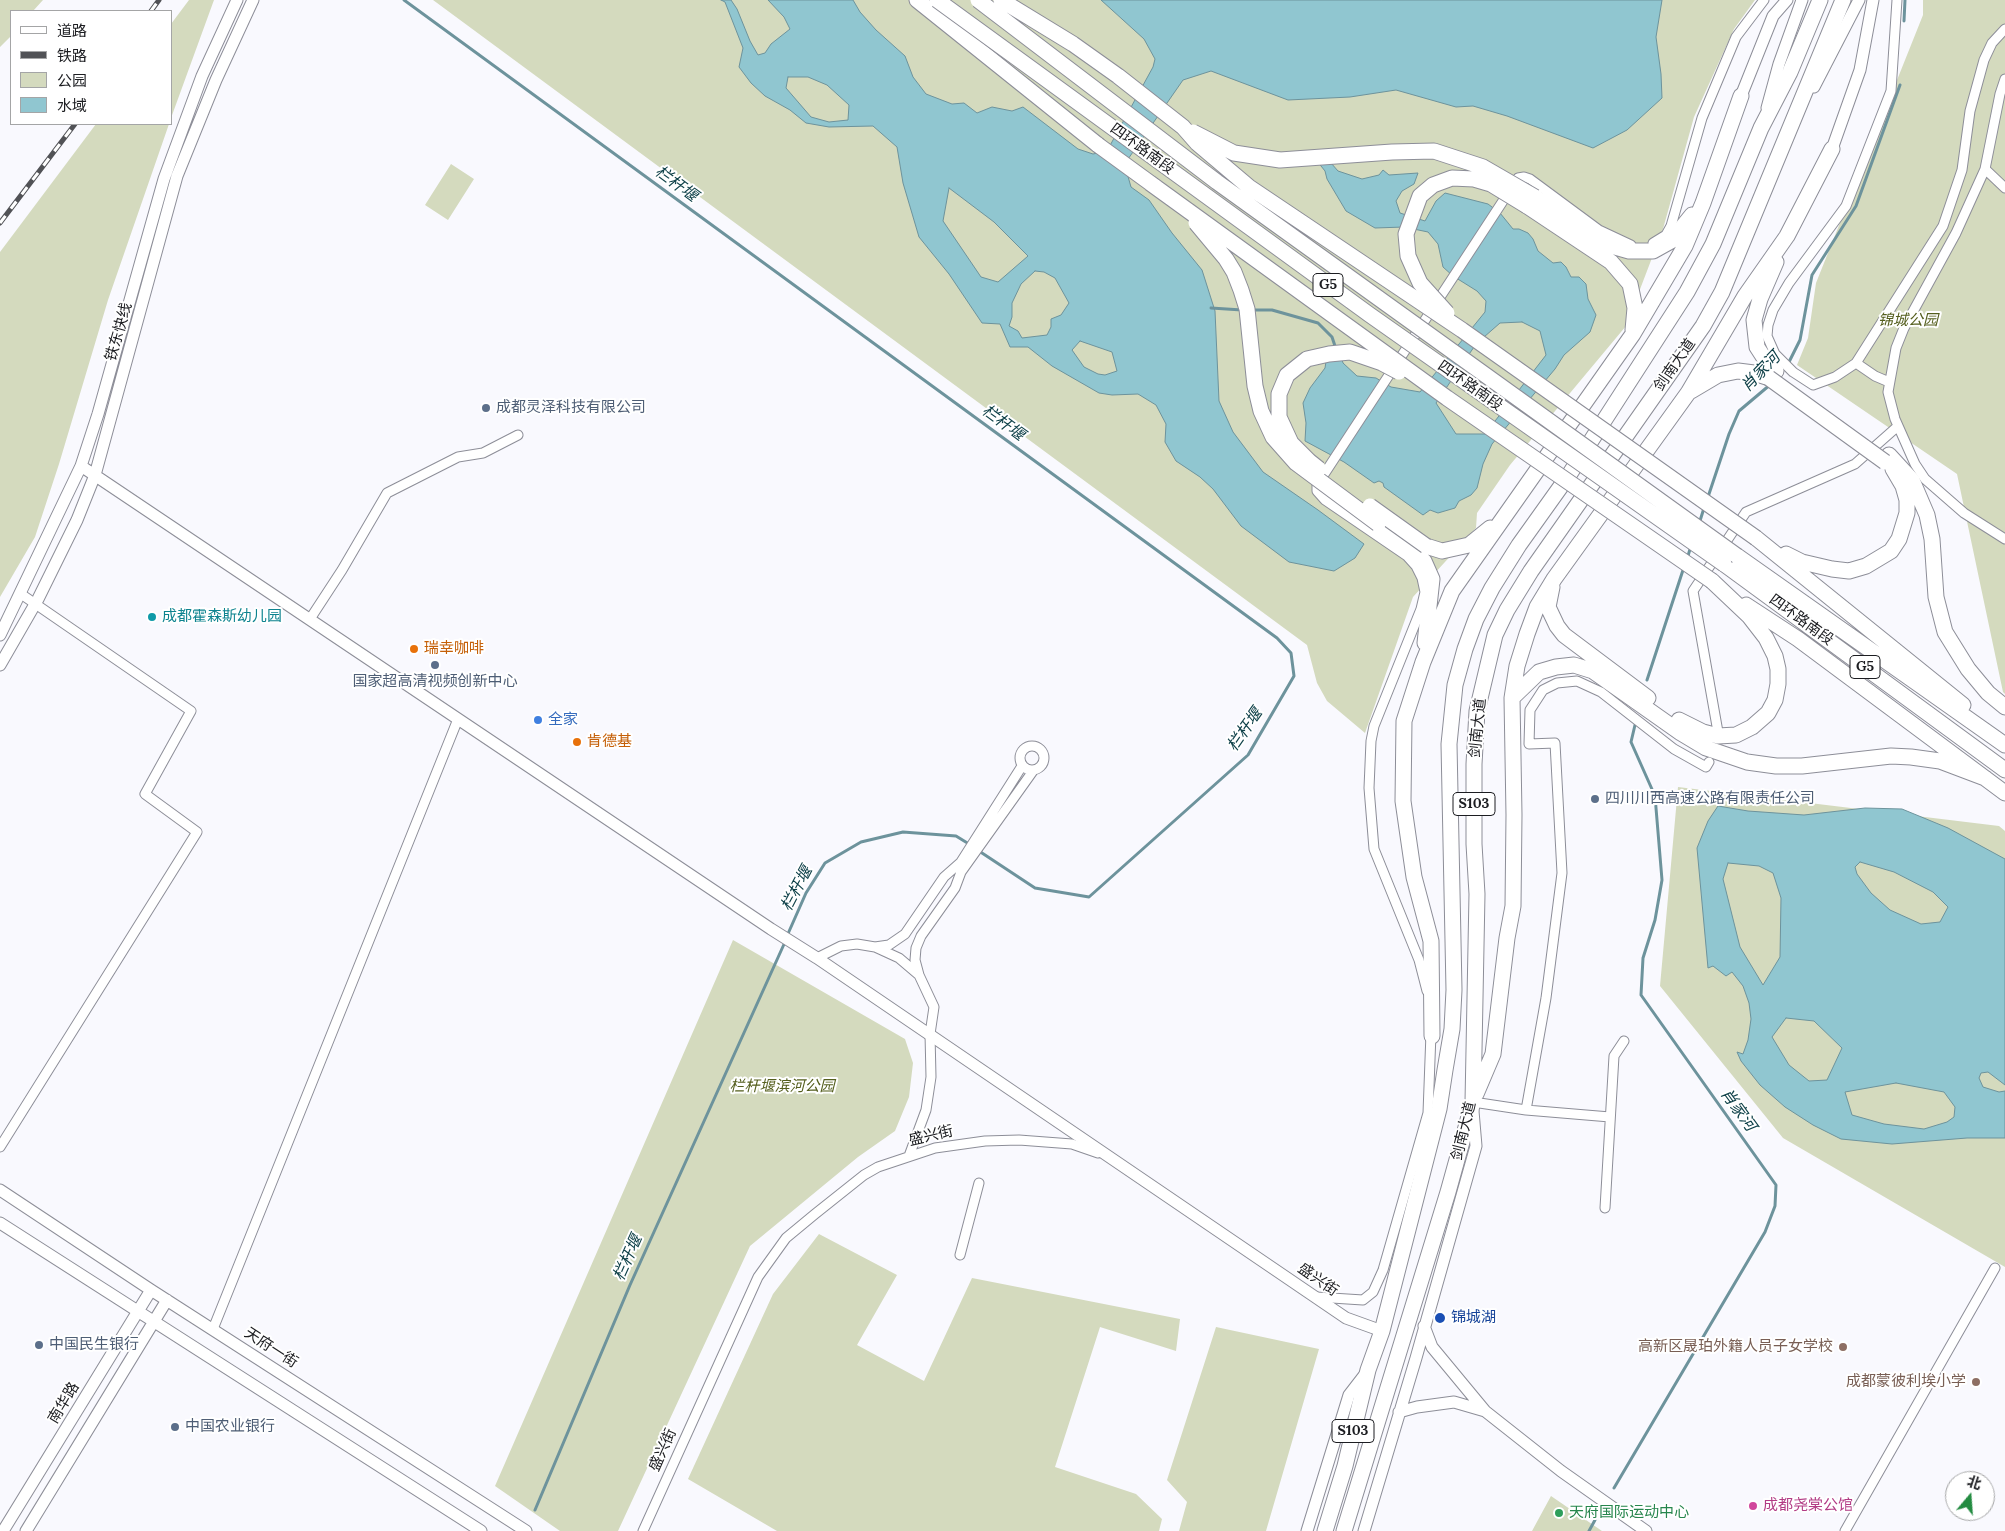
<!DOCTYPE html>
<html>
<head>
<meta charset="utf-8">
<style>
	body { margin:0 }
	#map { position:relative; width:2005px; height:1531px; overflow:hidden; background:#f9f9fe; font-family:Lora,"Noto Sans SC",serif }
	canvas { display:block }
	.legend { position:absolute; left:10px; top:10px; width:162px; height:115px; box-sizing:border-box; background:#fff; border:1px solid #a4a5a6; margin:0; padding:6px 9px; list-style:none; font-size:15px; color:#1c1d21 }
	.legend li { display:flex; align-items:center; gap:10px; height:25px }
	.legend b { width:25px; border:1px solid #a4a5a6 }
	.north { position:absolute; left:1945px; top:1471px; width:50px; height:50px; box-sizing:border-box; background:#fff; border:1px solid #a4a5a6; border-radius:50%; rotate:18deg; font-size:14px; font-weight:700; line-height:20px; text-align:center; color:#1c1d21 }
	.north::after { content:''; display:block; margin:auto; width:18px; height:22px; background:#238b41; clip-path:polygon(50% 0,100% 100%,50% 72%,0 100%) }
</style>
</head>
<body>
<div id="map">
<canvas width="2005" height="1531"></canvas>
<ul class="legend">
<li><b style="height:6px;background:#fff"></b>道路</li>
<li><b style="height:6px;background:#515256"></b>铁路</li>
<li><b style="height:14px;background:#d4dabe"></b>公园</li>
<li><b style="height:14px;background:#90c6d0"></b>水域</li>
</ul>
<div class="north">北</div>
</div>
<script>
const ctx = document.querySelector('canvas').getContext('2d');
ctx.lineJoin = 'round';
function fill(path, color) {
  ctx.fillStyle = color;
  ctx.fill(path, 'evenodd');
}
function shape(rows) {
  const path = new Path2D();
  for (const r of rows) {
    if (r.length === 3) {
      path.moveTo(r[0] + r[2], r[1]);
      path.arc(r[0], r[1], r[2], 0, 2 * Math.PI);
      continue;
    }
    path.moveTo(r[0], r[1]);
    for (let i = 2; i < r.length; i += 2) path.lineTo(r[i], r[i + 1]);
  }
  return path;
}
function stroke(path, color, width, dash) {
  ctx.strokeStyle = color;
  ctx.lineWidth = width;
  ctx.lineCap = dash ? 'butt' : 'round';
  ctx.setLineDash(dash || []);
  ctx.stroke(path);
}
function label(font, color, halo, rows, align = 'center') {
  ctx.font = font + ' Lora,"Noto Sans SC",serif';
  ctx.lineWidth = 4;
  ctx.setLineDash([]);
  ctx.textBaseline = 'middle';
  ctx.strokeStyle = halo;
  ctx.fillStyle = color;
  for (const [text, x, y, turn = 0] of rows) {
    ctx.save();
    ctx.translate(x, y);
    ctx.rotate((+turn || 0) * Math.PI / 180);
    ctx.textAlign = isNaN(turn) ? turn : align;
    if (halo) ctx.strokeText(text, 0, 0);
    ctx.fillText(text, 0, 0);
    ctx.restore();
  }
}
fill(shape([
	[0,0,43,0,33,11,11,11,11,36,0,47],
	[189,0,214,0,171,118,171,24],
	[433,0,1755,0,1734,29,1694,117,1663,229,1626,326,1510,465,1477,513,1476,528,1413,597,1365,733,1327,701,1317,683,1307,645],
	[1923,0,2005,0,2005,694,2003,692,1957,474,1797,365,1808,338,1816,283,1923,15],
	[96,124,169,124,108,300,59,464,35,537,0,597,0,252],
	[451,164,474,179,448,220,425,205],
	[1678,787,1999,826,2005,831,2005,1267,1783,1138,1660,986],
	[733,940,905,1039,913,1063,909,1097,895,1131,858,1157,750,1246,618,1531,560,1531,495,1486],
	[819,1234,897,1275,857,1345,924,1381,972,1278,1180,1319,1176,1351,1100,1327,1055,1467,1136,1494,1162,1519,1159,1531,777,1531,688,1479,773,1294],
	[1216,1327,1319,1349,1266,1531,1179,1531,1187,1502,1167,1480],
	[1551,1496,1602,1531,1532,1531]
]), '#d4dabe');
const water = shape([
	[721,0,731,0,737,9,750,41,758,55,765,53,771,44,790,29,784,17,768,0,853,0,860,12,876,30,905,56,913,77,926,94,952,104,964,103,977,113,992,107,1012,111,1023,107,1078,149,1093,154,1107,151,1153,67,1155,59,1144,39,1101,0,1662,0,1656,37,1661,74,1662,98,1627,130,1593,148,1507,116,1473,106,1456,107,1396,90,1350,97,1288,100,1211,71,1183,80,1126,162,1125,166,1131,187,1149,200,1172,233,1202,270,1215,311,1219,401,1233,432,1263,472,1318,510,1364,544,1355,558,1334,571,1289,562,1241,526,1213,489,1200,477,1176,461,1165,442,1166,424,1156,405,1138,394,1112,395,1099,393,1052,366,1028,347,1010,347,1000,324,982,323,949,274,919,237,903,183,897,147,873,126,829,127,806,123,790,110,765,96,751,83,739,67,743,48,725,2,721,0],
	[788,77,808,77,827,85,849,105,848,120,829,122,811,117,786,88,788,77],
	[949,188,994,222,1028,256,998,282,981,277,943,221,949,188],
	[1035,271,1044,272,1055,278,1069,303,1061,315,1051,319,1051,327,1047,335,1022,338,1018,331,1009,326,1012,317,1012,303,1021,284,1035,271],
	[1080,341,1112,352,1117,371,1105,375,1098,374,1084,367,1072,350,1080,341],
	[1317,161,1331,163,1338,171,1362,179,1379,175,1383,170,1389,175,1418,173,1414,184,1402,191,1396,201,1400,213,1425,221,1436,201,1445,193,1488,204,1500,213,1513,229,1519,229,1528,233,1533,239,1538,251,1553,263,1561,262,1566,267,1571,277,1579,277,1586,284,1588,299,1596,315,1590,332,1564,355,1555,369,1492,444,1483,464,1477,488,1471,495,1459,501,1455,508,1438,513,1430,510,1423,515,1384,487,1383,483,1379,481,1374,483,1344,462,1305,441,1306,423,1303,403,1310,388,1325,368,1327,355,1338,347,1343,363,1357,376,1376,378,1391,387,1420,392,1485,312,1486,301,1477,291,1453,276,1443,267,1438,244,1428,232,1404,227,1375,228,1346,211,1327,179,1325,171,1317,161],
	[1522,322,1540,331,1546,355,1485,434,1456,434,1436,403,1476,344,1500,323,1522,322],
	[1718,806,1748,811,1804,815,1865,808,1902,809,1948,828,2005,859,2005,1085,1988,1072,1981,1073,1979,1078,1983,1087,1999,1092,2005,1091,2005,1138,1967,1138,1892,1144,1841,1139,1813,1125,1785,1107,1760,1085,1741,1061,1737,1052,1743,1054,1748,1040,1751,1019,1749,1003,1743,986,1732,972,1726,976,1713,966,1708,968,1697,848,1708,821,1718,806],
	[1860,862,1894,872,1933,892,1948,907,1940,922,1921,924,1890,910,1871,893,1857,874,1855,867,1860,862],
	[1728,863,1759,866,1773,873,1781,898,1780,957,1763,985,1740,947,1723,879,1728,863],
	[1786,1018,1814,1021,1842,1048,1827,1080,1809,1081,1789,1065,1772,1037,1786,1018],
	[1896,1083,1944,1092,1955,1107,1954,1117,1947,1122,1924,1129,1884,1124,1852,1115,1845,1092,1896,1083]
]);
fill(water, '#90c6d0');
stroke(water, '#6d939c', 1);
stroke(shape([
	[404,0,1277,638,1291,653,1294,676,1248,755,1089,897,1035,888,979,851],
	[1904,21,1905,0],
	[1211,308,1242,310],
	[1251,310,1272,310,1318,323,1332,337,1336,349],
	[1788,364,1800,340,1812,275,1856,206,1900,85],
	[1708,497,1729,434,1739,411,1771,384],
	[1699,524,1704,508],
	[1687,559,1691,546],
	[1647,680,1684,567],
	[787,936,806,893,825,863,861,842,903,832,956,836,969,844],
	[1614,1488,1765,1232,1775,1206,1776,1185,1641,995,1643,958,1655,920,1662,880,1655,796,1631,742,1635,725],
	[535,1510,630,1285,785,942],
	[1589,1531,1595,1520]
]), '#6d939c', 3);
const street = shape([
	[1897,0,1891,91,1846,206,1789,283,1773,310,1768,325,1767,336,1775,354,1793,372,1813,385,1835,377,1856,363,1943,226,1962,170,1970,111,1984,60,1992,43,2005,29],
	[2005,79,2000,94,1985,169,1956,233,1904,328,1896,348,1888,392,1895,419,1915,464,1925,479,1964,513,2005,539],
	[1985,169,2005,188],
	[1653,243,1666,235,1671,226,1702,118,1736,37,1764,0],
	[1856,363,1875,376,1889,382],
	[310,619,342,570,387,493,458,457,483,453,518,435],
	[1718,732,1693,591,1746,512,1855,464,1898,426],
	[1032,758,12],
	[875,947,889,945,905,934,944,877,961,862,1022,766],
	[817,958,841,946,857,944,875,947,899,958,919,975,934,1007,930,1034,931,1077,926,1110,909,1156],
	[919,975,915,960,916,948,921,936,955,888,961,872,1033,771],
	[1427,991,1419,960,1374,849,1369,788,1371,741,1374,726,1421,609,1425,592,1422,578,1416,566,1407,556,1325,500,1317,491,1317,485,1518,178,1524,177,1530,179,1599,230,1631,245],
	[1473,1102,1526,1110,1610,1117],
	[1526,1110,1546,998,1562,873,1555,743,1529,744,1530,710,1543,690,1557,683,1577,681,1601,692,1674,749,1706,767,1709,762],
	[0,1147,197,832,145,794,191,711,21,594],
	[1605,1208,1614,1056,1624,1041],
	[960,1255,979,1183],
	[1316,1297,1363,1300,1373,1292,1383,1270,1428,1113,1431,1033],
	[213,1329,458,719],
	[643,1531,758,1277,786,1238,815,1214,864,1175,878,1167,935,1148,985,1141,1019,1140,1072,1144,1098,1153],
	[1845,1531,1995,1268]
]);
const secondary = shape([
	[1814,87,1859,0],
	[1741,96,1773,16,1787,0],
	[1767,108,1779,64,1802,0],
	[1832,149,1860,70,1873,0],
	[81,466,771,929,817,958,1346,1318,1382,1331],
	[0,635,81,466,98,414,164,179,202,76,237,0],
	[0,665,38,599,77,520,95,475,177,176,216,80,253,0],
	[0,1190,151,1290,526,1531],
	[0,1223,481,1531],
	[1424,1326,1432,1347,1485,1411,1561,1471,1646,1531],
	[1399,1412,1417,1407,1454,1402,1485,1411],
	[3,1531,151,1290],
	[26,1531,167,1300],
	[1307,1531,1349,1395,1366,1373],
	[1364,1531,1416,1358,1476,1146,1473,1111]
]);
const highway = shape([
	[917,0,1098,145],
	[1535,197,1608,245,1629,251,1653,251,1671,241,1692,215],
	[1527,206,1611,262,1630,284,1635,308,1633,330],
	[1776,371,1768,364,1757,347,1754,320,1760,299,1776,262],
	[1691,391,1718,375,1738,371,1754,373,1769,378],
	[1889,455,1912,480,1927,515,1932,539,1936,597,1945,632,1968,669,1988,693,2005,707],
	[1378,524,1424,561,1432,579,1425,643],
	[1756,538,1963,705],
	[1426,546,1442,551,1469,545,1490,528],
	[1786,554,1802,562,1832,569,1849,571,1866,566,1891,551,1899,539,1907,513,1907,500,1903,486,1893,469],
	[1737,556,2005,745],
	[1724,564,2005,770],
	[1552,587,1548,607,1557,626,1564,635,1648,698],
	[1746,605,1798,639,2005,793],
	[1512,698,1539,672,1556,667,1574,665,1593,671,1681,733,1706,748,1747,762,1776,766,1802,766,1891,756,1911,757,1940,761,1985,778],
	[1679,720,1703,732,1718,736,1736,735,1752,727,1768,713,1775,700,1778,684,1778,669,1775,656,1766,638,1749,616,1712,581],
	[1432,1036,1431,941,1414,877,1403,801,1404,721,1423,662,1452,591,1633,334,1685,246,1703,203,1741,96],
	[1476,1094,1493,1054,1507,938,1513,906,1514,815,1512,698,1517,666,1527,634,1537,607,1554,579,1688,393,1745,296,1787,236,1832,149],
	[1325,1531,1345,1466,1368,1370,1382,1331,1439,1109,1445,1070,1452,1029,1454,990,1449,744,1455,685,1465,649,1476,619,1492,588,1519,545,1569,475,1687,292,1713,244,1761,128,1790,72,1820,0],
	[1344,1531,1448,1192,1473,1102,1477,894,1474,844,1474,764,1477,711,1495,635,1507,610,1531,571,1703,326,1722,292,1843,0]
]);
stroke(street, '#8d8e98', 11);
stroke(secondary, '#8d8e98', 13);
stroke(highway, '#8d8e98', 17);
stroke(street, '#fff', 9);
stroke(secondary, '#fff', 11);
stroke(highway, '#fff', 15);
const rail = shape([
	[151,11,159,0],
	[0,223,75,124]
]);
stroke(rail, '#515256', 5);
stroke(rail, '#fff', 3, [9]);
const highwayBridge = shape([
	[937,0,1370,315,1724,564],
	[978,0,1217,182,1737,556],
	[1001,0,1073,44,1118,76,1183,127,1197,143,1249,187,1462,330,1756,538],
	[1193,132,1234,153,1280,160,1392,152,1434,151,1483,167,1535,197],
	[1098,145,1157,188],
	[1150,183,1447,398,1712,581],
	[1196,223,1226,259,1234,272,1241,290,1247,309,1255,386,1261,411,1273,437,1296,463,1378,524],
	[1447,313,1420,283,1408,256,1406,234,1420,196,1433,185,1452,178,1474,179,1491,184,1527,206],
	[1769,378,1885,462],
	[1319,469,1309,461,1291,443,1279,417,1279,394,1287,375,1307,359,1329,354,1350,352,1382,363,1399,372],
	[1370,506,1426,546]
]);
stroke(highwayBridge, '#8d8e98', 17, []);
stroke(highwayBridge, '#fff', 15);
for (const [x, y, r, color] of [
	[486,408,5,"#5c6f8a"],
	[152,617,5,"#0f9aa8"],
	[414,649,5,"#e8710a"],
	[435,665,5,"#5c6f8a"],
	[538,720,5,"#3f7fe0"],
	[577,742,5,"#e8710a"],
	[1595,799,5,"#5c6f8a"],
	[1440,1318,6,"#1a4fb4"],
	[39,1345,5,"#5c6f8a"],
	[1843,1347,5,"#8d6e63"],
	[1976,1382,5,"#8d6e63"],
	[175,1427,5,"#5c6f8a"],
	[1753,1506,5,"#d1479c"],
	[1559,1513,5,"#2e9e5b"]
]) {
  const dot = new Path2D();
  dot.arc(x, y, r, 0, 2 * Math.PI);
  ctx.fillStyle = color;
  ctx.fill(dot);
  stroke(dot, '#fff', 2);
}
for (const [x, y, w] of [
	[1328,285,30],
	[1865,667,30],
	[1474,804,42],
	[1353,1431,42]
]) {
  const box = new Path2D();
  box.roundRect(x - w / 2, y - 11.5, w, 23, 4);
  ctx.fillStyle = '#fff';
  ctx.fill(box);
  stroke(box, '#1c1d21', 1);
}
label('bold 14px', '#1c1d21', null, [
	["G5",1328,285],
	["G5",1865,667],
	["S103",1474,804],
	["S103",1353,1431]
]);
label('15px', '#1c1d21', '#fff', [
	["四环路南段",1142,149,36],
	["铁东快线",119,332,-74],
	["剑南大道",1675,365,-55],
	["四环路南段",1470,386,35],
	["四环路南段",1801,620,36],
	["剑南大道",1478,728,-84],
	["剑南大道",1464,1131,-76],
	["盛兴街",931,1136,-13],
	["盛兴街",1318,1280,35],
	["天府一街",271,1348,33],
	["南华路",64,1403,-59],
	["盛兴街",663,1450,-66]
]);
label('italic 15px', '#545e1d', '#fff', [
	["锦城公园",1908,321],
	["栏杆堰滨河公园",782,1087]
]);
label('15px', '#4e5e75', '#fff', [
	["成都灵泽科技有限公司",496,408],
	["国家超高清视频创新中心",435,682,"center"],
	["四川川西高速公路有限责任公司",1605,799],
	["中国民生银行",49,1345],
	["中国农业银行",185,1427]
], 'left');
label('15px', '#0d838f', '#fff', [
	["成都霍森斯幼儿园",162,617]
], 'left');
label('15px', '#c56008', '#fff', [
	["瑞幸咖啡",424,649],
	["肯德基",587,742]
], 'left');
label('15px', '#366cbe', '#fff', [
	["全家",548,720]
], 'left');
label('15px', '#164399', '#fff', [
	["锦城湖",1451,1318]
], 'left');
label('15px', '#785e54', '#fff', [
	["高新区晟珀外籍人员子女学校",1833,1347],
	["成都蒙彼利埃小学",1966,1382]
], 'right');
label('15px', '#b23c85', '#fff', [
	["成都尧棠公馆",1763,1506]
], 'left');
label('15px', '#27864d', '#fff', [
	["天府国际运动中心",1569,1513]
], 'left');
label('italic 16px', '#0f4149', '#fff', [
	["栏杆堰",676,184,36],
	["肖家河",1761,372,-46],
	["栏杆堰",1003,423,36],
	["栏杆堰",1245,730,-55],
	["栏杆堰",797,889,-62],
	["肖家河",1738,1110,54],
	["栏杆堰",628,1258,-66]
]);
</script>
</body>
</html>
